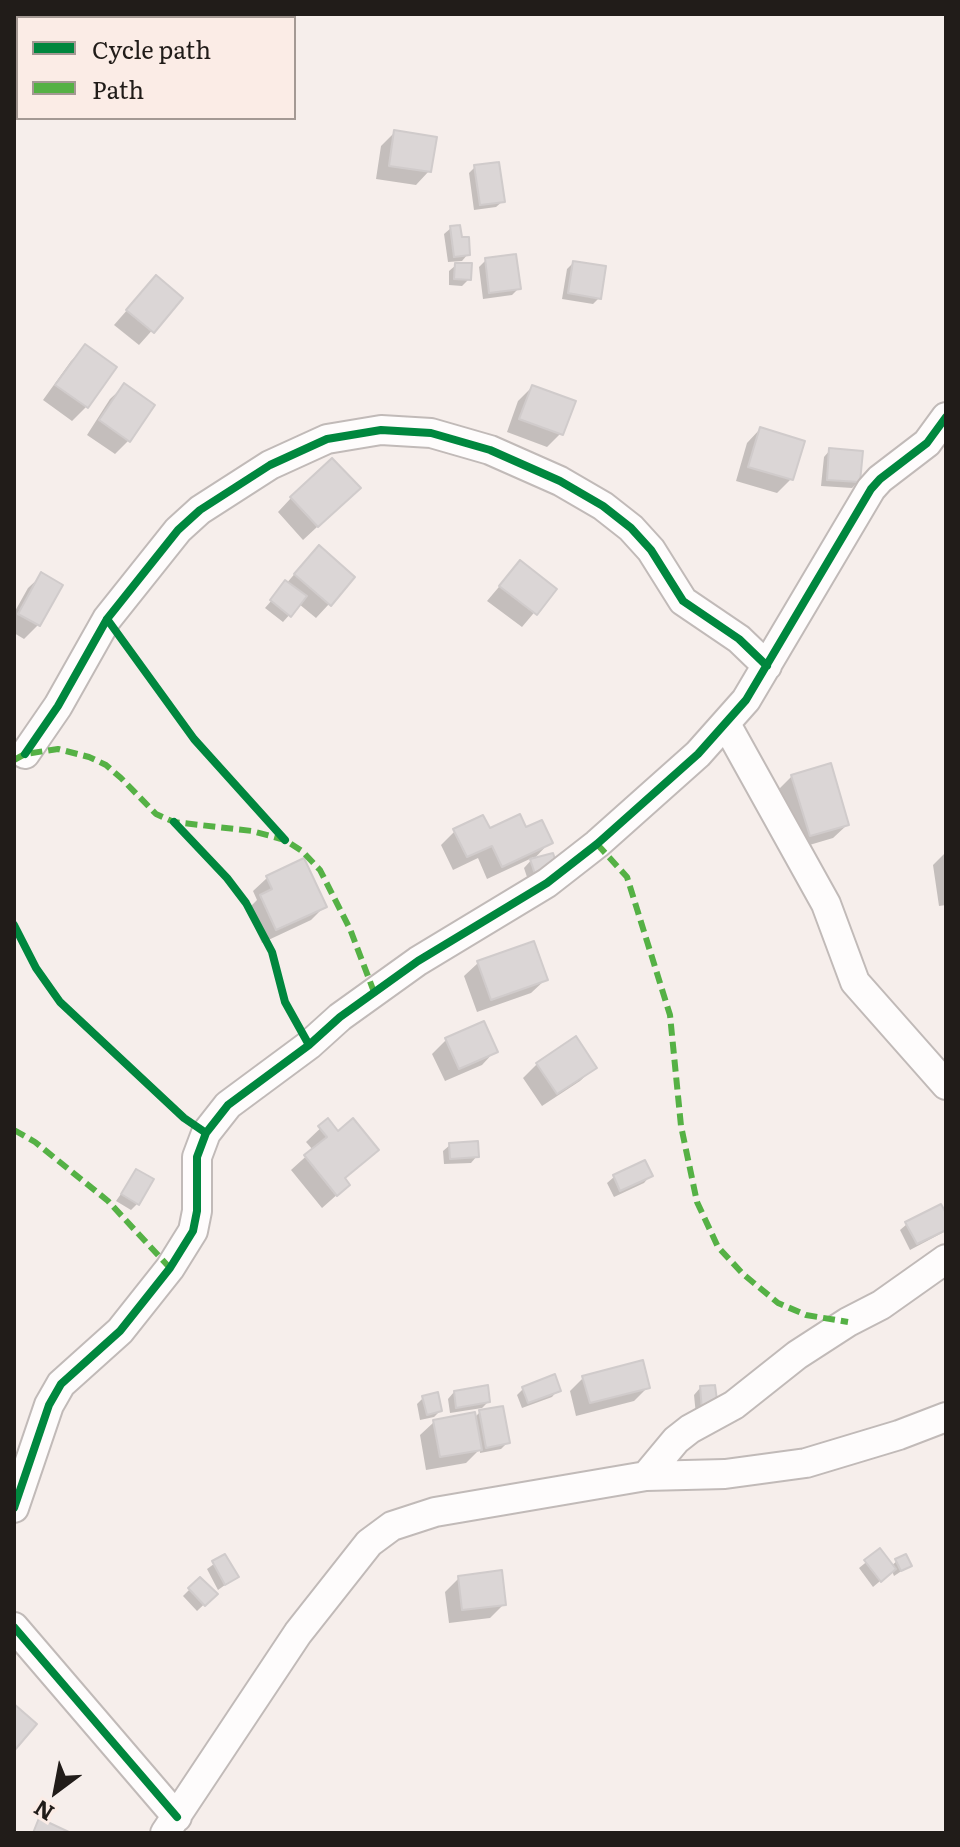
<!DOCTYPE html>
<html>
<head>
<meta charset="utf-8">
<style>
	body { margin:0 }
	#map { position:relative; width:960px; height:1847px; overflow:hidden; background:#f6eeeb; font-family:Literata,serif }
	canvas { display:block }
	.frame { position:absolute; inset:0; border:16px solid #211c19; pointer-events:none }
	.legend { position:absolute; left:16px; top:16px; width:280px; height:104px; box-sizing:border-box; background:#fbece6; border:2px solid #a49994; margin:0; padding:10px 14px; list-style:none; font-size:24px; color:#211c19 }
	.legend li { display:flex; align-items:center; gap:16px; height:40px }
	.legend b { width:40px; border:2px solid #a49994 }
	.north { position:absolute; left:16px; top:1751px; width:80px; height:80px; -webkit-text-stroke:6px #fbece6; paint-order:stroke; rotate:212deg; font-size:22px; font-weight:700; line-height:32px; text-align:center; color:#211c19 }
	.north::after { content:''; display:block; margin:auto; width:28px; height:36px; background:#211c19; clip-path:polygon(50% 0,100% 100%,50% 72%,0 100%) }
</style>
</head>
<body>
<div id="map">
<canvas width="960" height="1847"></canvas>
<div class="frame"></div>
<ul class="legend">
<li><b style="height:10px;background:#00873e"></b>Cycle path</li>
<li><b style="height:10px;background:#55b145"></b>Path</li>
</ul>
<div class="north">N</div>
</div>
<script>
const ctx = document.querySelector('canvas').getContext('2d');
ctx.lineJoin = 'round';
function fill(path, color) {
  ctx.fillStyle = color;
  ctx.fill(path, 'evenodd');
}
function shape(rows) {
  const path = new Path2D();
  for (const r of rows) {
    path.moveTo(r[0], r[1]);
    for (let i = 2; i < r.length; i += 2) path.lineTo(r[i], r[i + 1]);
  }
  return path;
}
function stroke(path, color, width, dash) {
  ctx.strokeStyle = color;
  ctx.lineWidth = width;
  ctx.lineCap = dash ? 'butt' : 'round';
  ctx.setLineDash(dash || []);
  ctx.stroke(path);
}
fill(shape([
	[395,132,429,171,416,185,376,179,381,146],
	[475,167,503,201,496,207,474,210,469,173],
	[451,228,468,254,462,261,448,262,444,234],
	[486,260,518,289,512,295,483,299,479,267],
	[573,263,599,298,593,304,562,299,567,269],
	[456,265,469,279,462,286,449,285,449,271],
	[156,277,181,298,139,345,114,325],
	[85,347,114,367,86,407,72,421,43,400,71,361],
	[124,386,129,440,115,454,87,435,110,399],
	[532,387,561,433,547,447,507,432,518,401],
	[760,429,791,479,777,493,736,481,747,443],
	[830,450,858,482,852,488,821,486,824,457],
	[291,498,344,502,303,540,278,512],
	[305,562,329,604,316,618,299,604,283,622,265,608],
	[520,562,554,589,522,627,487,601],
	[42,575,61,585,38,625,24,639,14,633,14,613,28,588],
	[792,776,847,825,833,838,796,849,778,790],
	[489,830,550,842,532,861,556,867,528,880,524,868,534,857,487,879,478,858,453,870,441,845,455,831],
	[946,852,946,905,939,906,933,865],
	[267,878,325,906,311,920,262,943,247,910,257,900,253,891],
	[478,963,545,980,531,993,477,1012,464,976],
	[483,1024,495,1051,482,1065,445,1081,432,1054,446,1040],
	[537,1064,594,1068,580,1081,542,1106,523,1078],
	[328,1121,338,1133,377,1150,344,1179,348,1185,322,1208,291,1170,313,1150,306,1142],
	[450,1145,477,1156,471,1163,444,1164,443,1151],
	[137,1171,137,1204,131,1210,116,1201],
	[650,1176,644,1183,614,1197,607,1183,614,1177],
	[946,1217,944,1232,910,1250,900,1230,907,1224],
	[583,1378,648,1387,634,1401,576,1416,570,1391],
	[700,1388,716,1408,696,1415,694,1395],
	[523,1389,558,1390,552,1397,522,1408,517,1395],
	[454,1392,488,1402,482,1408,450,1413,448,1399],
	[423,1398,440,1411,434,1417,420,1420,417,1404],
	[480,1412,508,1442,501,1449,480,1453,480,1449,466,1463,426,1470,420,1435,434,1422,474,1418],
	[880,1551,891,1566,897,1561,909,1566,894,1576,892,1571,873,1587,859,1568],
	[225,1556,236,1577,218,1590,207,1569],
	[459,1578,504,1604,490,1618,449,1623,445,1592],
	[200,1579,215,1594,197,1611,183,1596]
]), '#0003');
const building = shape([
	[394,130,437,137,431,172,389,166,394,130],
	[499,162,505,202,480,205,474,165,499,162],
	[460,225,462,237,469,237,470,255,454,257,450,226,460,225],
	[516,254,521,289,489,293,485,258,516,254],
	[573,261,606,266,601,299,568,293,573,261],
	[455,263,472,263,471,280,454,279,455,263],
	[156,275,183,298,154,333,126,310,156,275],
	[85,344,117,367,88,408,55,385,85,344],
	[124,383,155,405,130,442,99,420,124,383],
	[532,385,576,401,563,435,519,419,532,385],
	[760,427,805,441,793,480,748,467,760,427],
	[829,448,863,451,860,482,827,480,829,448],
	[332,458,361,488,318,527,290,497,332,458],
	[319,545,355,577,331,606,294,574,319,545],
	[520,560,557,589,537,615,499,586,520,560],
	[41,572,63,585,40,626,18,614,41,572],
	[285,580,307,596,291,617,270,600,285,580],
	[831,763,849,825,810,836,791,775,831,763],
	[520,814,526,827,542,820,553,843,502,867,492,846,467,857,453,829,483,815,490,828,520,814],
	[553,853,558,868,535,874,530,859,553,853],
	[304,858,327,907,276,930,260,895,272,889,266,876,304,858],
	[534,941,548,980,491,1000,477,961,534,941],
	[484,1021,498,1052,459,1069,445,1038,484,1021],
	[576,1036,597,1068,557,1094,536,1063,576,1036],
	[328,1118,338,1131,353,1118,379,1150,345,1178,350,1185,337,1196,304,1155,327,1137,318,1126,328,1118],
	[478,1141,479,1157,450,1159,449,1143,478,1141],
	[645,1160,653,1176,620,1191,613,1175,645,1160],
	[136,1169,154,1179,139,1205,121,1194,136,1169],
	[941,1204,946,1213,946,1230,917,1244,905,1222,941,1204],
	[643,1360,650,1388,590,1403,582,1376,643,1360],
	[555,1374,561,1391,528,1403,522,1387,555,1374],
	[488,1385,490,1402,456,1408,454,1391,488,1385],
	[715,1385,718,1408,702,1410,700,1386,715,1385],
	[438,1392,442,1411,427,1415,422,1396,438,1392],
	[503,1406,510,1443,486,1448,479,1410,503,1406],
	[475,1412,482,1450,440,1457,433,1420,475,1412],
	[880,1548,896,1569,881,1582,864,1560,880,1548],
	[225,1554,239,1577,225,1585,212,1561,225,1554],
	[906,1554,912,1566,901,1571,895,1559,906,1554],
	[502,1570,506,1605,462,1610,458,1576,502,1570],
	[200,1577,218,1594,205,1606,188,1588,200,1577],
	[14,1704,37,1724,14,1751,14,1704],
	[39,1818,71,1833,33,1833,39,1818]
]);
fill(building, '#dbd6d6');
stroke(building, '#d0cbcb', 2);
const street = shape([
	[726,724,826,904,855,982,946,1085],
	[25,754,58,706,107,619,178,530,200,510,270,465,327,439,381,430,431,433,490,450,560,481,603,506,631,528,651,550,683,601,739,639,767,666],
	[646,1476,676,1440,690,1429,734,1405,797,1355,848,1322,881,1305,946,1259],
	[14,1508,49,1405,61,1384,120,1331,170,1268,193,1231,197,1211,197,1157,206,1133,228,1105,309,1045,340,1017,418,961,547,883,597,844,698,754,746,700,871,489,880,479,927,443,946,417],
	[14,1627,177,1817],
	[165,1833,298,1633,369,1543,392,1526,435,1512,646,1476,725,1474,806,1463,899,1435,946,1417]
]);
stroke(street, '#c1bab8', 32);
stroke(street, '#fefcfc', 28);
stroke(shape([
	[14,760,25,754,58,749,89,757,106,765,121,778,156,814,174,822,252,831,285,840,302,851,320,870,350,929,374,992],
	[597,844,627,877,670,1015,681,1126,697,1202,718,1247,743,1274,778,1303,806,1315,848,1322],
	[14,1130,35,1142,108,1201,170,1268]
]), '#55b145', 6, [12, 6]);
stroke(shape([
	[107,619,194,739,285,840],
	[25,754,58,706,107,619,178,530,200,510,270,465,327,439,381,430,431,433,490,450,560,481,603,506,631,528,651,550,683,601,739,639,767,666],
	[174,822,227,878,246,903,272,952,285,1002,309,1045],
	[14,925,36,968,60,1002,184,1118,206,1133],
	[14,1508,49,1405,61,1384,120,1331,170,1268,193,1231,197,1211,197,1157,206,1133,228,1105,309,1045,340,1017,418,961,547,883,597,844,698,754,746,700,871,489,880,479,927,443,946,417],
	[14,1627,177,1817]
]), '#00873e', 8);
</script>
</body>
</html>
